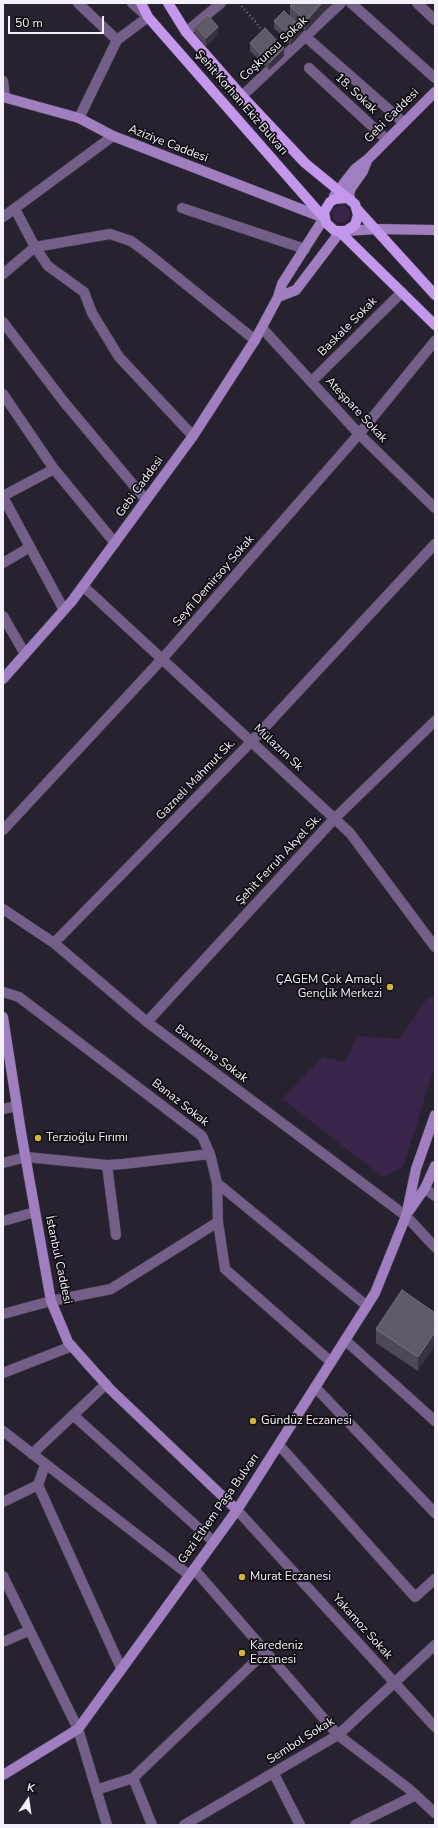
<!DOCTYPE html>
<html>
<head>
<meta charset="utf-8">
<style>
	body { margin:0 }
	#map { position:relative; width:438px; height:1828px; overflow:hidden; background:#28212f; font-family:"Nunito Sans",sans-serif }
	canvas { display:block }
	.frame { position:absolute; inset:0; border:4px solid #f5f1fa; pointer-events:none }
	.north { position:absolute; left:8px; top:1780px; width:40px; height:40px; -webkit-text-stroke:3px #0f0c12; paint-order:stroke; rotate:13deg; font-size:11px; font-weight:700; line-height:16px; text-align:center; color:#f5f1fa }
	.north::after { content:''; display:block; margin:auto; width:14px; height:18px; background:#f5f1fa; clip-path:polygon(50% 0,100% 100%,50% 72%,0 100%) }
	.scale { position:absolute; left:8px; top:16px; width:96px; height:18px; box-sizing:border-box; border:2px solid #f5f1fa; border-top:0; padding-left:5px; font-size:12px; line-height:14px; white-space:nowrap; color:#f5f1fa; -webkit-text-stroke:3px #0f0c12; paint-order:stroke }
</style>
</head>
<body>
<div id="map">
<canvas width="438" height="1828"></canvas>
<div class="frame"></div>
<div class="north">K</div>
<div class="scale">50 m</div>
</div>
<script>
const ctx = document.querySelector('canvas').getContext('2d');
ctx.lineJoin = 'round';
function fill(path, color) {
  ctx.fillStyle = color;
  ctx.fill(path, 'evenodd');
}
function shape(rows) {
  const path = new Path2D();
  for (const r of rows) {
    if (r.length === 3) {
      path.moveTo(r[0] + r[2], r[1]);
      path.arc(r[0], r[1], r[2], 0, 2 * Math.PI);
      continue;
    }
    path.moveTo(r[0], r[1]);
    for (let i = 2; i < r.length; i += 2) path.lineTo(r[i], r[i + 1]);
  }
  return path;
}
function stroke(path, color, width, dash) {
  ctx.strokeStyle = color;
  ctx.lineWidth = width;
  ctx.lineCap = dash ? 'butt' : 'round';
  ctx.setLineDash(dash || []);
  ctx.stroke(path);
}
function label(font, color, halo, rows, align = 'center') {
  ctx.font = font + ' "Nunito Sans",sans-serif';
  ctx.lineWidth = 3.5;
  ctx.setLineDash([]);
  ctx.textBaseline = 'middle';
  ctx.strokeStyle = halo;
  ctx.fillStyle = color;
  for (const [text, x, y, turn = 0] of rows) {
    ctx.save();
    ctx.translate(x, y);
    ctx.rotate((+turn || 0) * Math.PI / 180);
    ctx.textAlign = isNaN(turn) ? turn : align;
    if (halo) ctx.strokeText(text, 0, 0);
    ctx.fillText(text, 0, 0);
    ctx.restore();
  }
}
fill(shape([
	[341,214,9],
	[435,995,435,1066,403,1167,383,1177,282,1099,323,1057,345,1062,357,1036,399,1039,427,999]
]), '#382549');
const minor = shape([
	[78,3,117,40],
	[351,3,435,78],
	[417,3,435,20],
	[186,32,221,3],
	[306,37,403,122],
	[309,68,386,139],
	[3,81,5,97],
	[242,96,341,3],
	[79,118,117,40,148,17,132,3],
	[182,208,305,249],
	[15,209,35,247,48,266,84,292,92,313,119,357,193,436],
	[3,217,113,136],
	[3,274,35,247,110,234,131,241,146,252,255,340],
	[3,322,64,402,146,500],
	[262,328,359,434,435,508],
	[312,381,402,292],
	[3,394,54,469],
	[3,496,54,469,115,543],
	[3,497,64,610],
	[3,563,30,547],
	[3,616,25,654],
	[3,830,163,658,359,434,435,341],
	[3,909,54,943,147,1022,406,1216,435,1247],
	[54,943,251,742,435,544],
	[3,992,19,997,202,1136,210,1154,217,1183,367,1306],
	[147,1022,334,819,435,721],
	[3,1109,17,1106],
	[3,1163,26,1157,107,1165,123,1164,210,1154],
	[107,1165,116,1235],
	[217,1183,218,1222,225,1269,331,1362],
	[425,1188,435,1196],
	[3,1221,35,1212],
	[3,1314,51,1301,111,1289,218,1222],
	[345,1340,435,1421],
	[3,1373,72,1346],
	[315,1387,435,1513],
	[73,1415,214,1542],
	[3,1431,189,1575],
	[279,1445,415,1597,435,1579],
	[32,1454,106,1384],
	[45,1465,38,1485,121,1668],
	[3,1502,38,1485],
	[237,1510,435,1727],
	[3,1576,78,1729,107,1825],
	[3,1642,28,1631],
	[274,1774,300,1825],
	[133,1778,152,1825],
	[96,1790,133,1778,265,1652],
	[184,1825,338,1735,435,1645],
	[355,1825,416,1795]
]);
const tertiary = shape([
	[83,586,350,833,435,947],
	[194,1569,338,1735,409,1789,435,1813]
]);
const secondary = shape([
	[3,97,79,118,113,136,324,218,282,284,278,297,255,340,193,436,72,601,3,679],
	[334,196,355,169,368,159,435,92],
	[351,201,349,195,351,188,363,171,367,161],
	[346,231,377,229,435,230],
	[278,297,296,290,340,232],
	[3,1017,21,1132,51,1301,68,1342,110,1389,237,1510],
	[409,1211,425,1188,435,1166],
	[3,1775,78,1729,237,1510,375,1293,406,1216,416,1169,435,1115]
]);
const primary = shape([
	[141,3,148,17,324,218],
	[168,3,186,32,242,96,305,163,355,204,358,215,355,225,346,231,335,231,326,223,324,212,330,202,335,199,346,198],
	[357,209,435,295],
	[340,232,435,325]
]);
stroke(minor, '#453e4b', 11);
stroke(tertiary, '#453e4b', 11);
stroke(secondary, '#453e4b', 11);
stroke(primary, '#453e4b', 11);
stroke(shape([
	[239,3,264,32]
]), '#7b7581', 2.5, [1, 3]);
stroke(minor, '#735f87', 10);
stroke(tertiary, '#735f87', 10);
stroke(secondary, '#a07fc0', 10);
stroke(primary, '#c398ec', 10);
fill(shape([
	[293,3,332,3,306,31,297,23,301,34,291,45,274,28,274,21,290,17,290,6],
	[195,26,218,34,206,46,195,34],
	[250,43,284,56,269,70,250,51],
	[435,1313,418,1371,376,1343,376,1329]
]), '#4f4856');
fill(shape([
	[322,3,332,3,306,31,306,21],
	[218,27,218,34,206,46,206,38],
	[301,27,301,34,291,45,291,37],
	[284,48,284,56,269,70,269,63],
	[435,1332,435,1345,418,1371,418,1357]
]), '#38313f');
const building = shape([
	[293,3,322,3,306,21,290,6,293,3],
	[284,11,301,27,291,37,274,21,284,11],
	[208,15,218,27,206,38,195,26,208,15],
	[265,28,284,48,269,63,250,43,265,28],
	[402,1290,435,1313,435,1332,418,1357,376,1329,402,1290]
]);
fill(building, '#605a68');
stroke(building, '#78727f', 1);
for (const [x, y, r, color] of [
	[390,987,4,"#d2b736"],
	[38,1138,4,"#d2b736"],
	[253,1421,4,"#d2b736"],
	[242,1577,4,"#d2b736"],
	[242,1653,4,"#d2b736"]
]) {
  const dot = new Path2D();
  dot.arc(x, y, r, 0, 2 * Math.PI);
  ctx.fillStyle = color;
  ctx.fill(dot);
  stroke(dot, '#0f0c12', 1.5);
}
label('12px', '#f5f1fa', '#0f0c12', [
	["Coşkunsu Sokak",274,49,-43],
	["18. Sokak",356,94,43],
	["Şehit Korhan Ekiz Bulvarı",241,103,49],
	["Gebi Caddesi",392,116,-45],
	["Aziziye Caddesi",168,144,21],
	["Baskale Sokak",348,327,-45],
	["Ateşpare Sokak",356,410,47],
	["Gebi Caddesi",140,487,-54],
	["Seyfi Demirsoy Sokak",214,581,-49],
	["Mülazım Sk",278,748,43],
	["Gazneli Mahmut Sk.",196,780,-46],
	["Şehit Ferruh Akyel Sk.",279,860,-47],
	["Bandırma Sokak",211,1054,37],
	["Banaz Sokak",180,1103,38],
	["İstanbul Caddesi",58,1260,78],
	["Gazi Ethem Paşa Bulvarı",219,1509,-55],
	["Yakamoz Sokak",362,1627,48],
	["Sembol Sokak",301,1741,-32]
]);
label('12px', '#f5f1fa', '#0f0c12', [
	["ÇAGEM Çok Amaçlı",382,980,"right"],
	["Gençlik Merkezi",382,994,"right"],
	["Terzioğlu Fırımı",46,1138],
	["Gündüz Eczanesi",261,1421],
	["Murat Eczanesi",250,1577],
	["Karedeniz",250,1646],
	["Eczanesi",250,1660]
], 'left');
</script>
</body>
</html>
